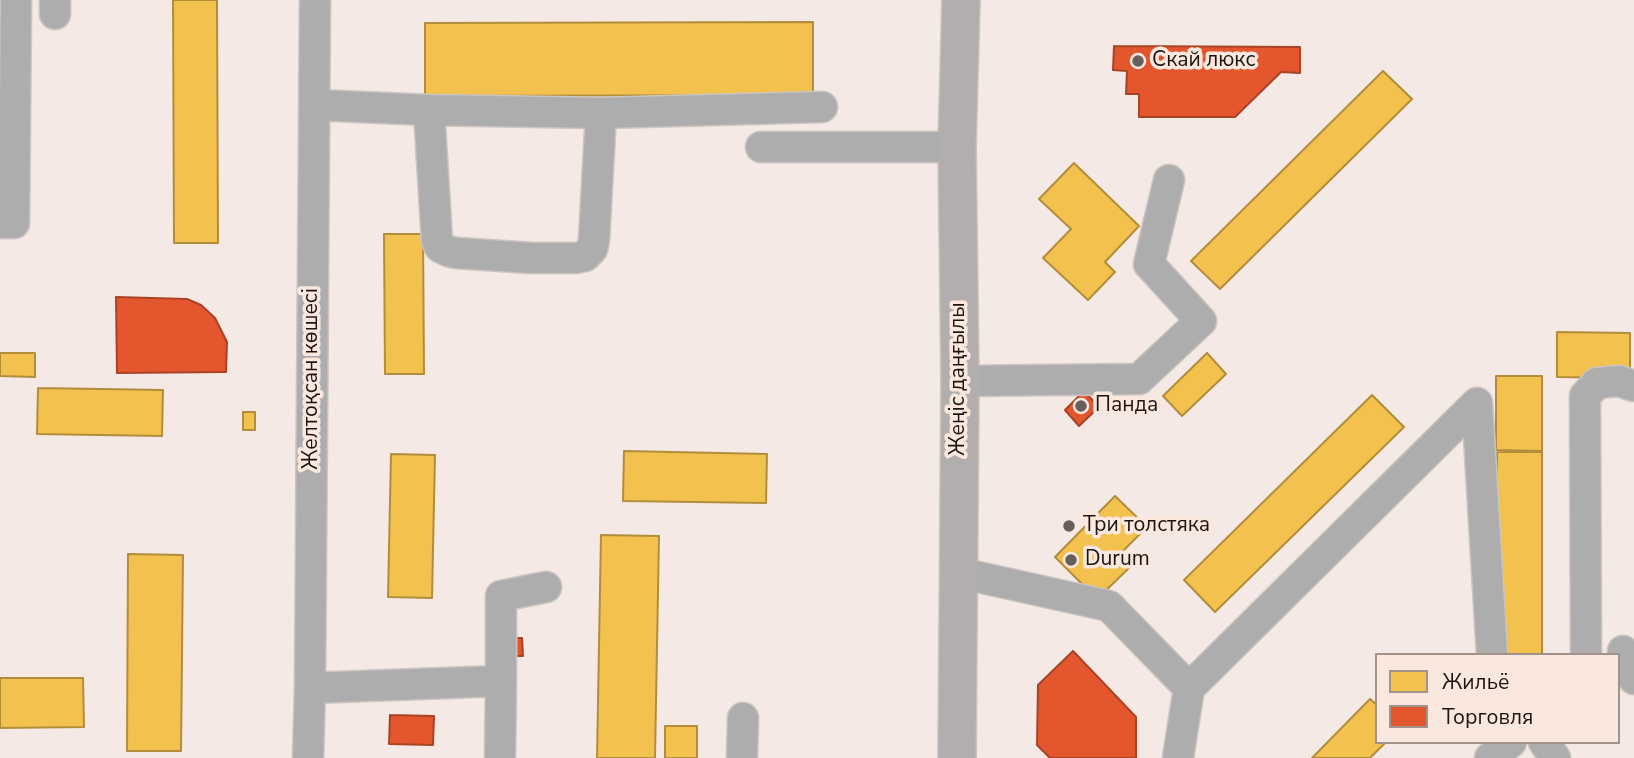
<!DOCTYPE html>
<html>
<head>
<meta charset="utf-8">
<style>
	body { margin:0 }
	#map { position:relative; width:1634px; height:758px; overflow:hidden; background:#f4e9e4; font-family:"Nunito Sans",sans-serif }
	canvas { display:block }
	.legend { position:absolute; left:1375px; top:653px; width:245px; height:91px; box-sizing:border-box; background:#fae7de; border:2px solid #a1938c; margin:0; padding:9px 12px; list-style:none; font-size:21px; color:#1b1512 }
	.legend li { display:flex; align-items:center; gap:14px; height:35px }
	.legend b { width:35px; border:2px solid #a1938c }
</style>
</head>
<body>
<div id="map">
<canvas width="1634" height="758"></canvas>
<ul class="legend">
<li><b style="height:19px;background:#f2c14e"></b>Жильё</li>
<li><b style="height:19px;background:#e4572e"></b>Торговля</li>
</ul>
</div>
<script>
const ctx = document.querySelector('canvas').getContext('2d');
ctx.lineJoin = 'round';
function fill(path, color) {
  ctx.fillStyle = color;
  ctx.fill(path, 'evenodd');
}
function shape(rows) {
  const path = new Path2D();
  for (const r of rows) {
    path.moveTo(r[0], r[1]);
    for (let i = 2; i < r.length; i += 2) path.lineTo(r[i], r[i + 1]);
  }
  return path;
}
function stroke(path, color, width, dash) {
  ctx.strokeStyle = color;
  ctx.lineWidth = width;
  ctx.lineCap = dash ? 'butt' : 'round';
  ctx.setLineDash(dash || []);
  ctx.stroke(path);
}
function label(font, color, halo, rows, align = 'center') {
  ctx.font = font + ' "Nunito Sans",sans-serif';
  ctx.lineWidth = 7;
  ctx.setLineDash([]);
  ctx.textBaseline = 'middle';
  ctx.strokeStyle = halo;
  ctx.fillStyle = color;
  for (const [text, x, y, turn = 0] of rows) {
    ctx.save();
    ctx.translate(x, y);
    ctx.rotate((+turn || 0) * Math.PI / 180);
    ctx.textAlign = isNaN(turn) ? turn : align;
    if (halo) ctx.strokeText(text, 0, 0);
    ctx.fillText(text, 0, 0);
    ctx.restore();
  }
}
const homes = shape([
	[173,0,217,0,218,243,174,243,173,0],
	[813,22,813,95,425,96,425,23,813,22],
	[1383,71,1412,99,1220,289,1191,261,1383,71],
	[1074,163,1139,226,1105,262,1115,272,1088,300,1043,258,1071,229,1039,199,1074,163],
	[384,234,423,234,424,374,385,374,384,234],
	[1557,332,1630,333,1630,378,1557,377,1557,332],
	[0,353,35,353,35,377,0,376,0,353],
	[1207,353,1226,374,1182,416,1163,396,1207,353],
	[1496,376,1542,376,1542,451,1496,450,1496,376],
	[38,388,163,390,162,436,37,434,38,388],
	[1372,395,1404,427,1215,612,1184,580,1372,395],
	[243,412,255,412,255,430,243,430,243,412],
	[624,451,767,454,766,503,623,501,624,451],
	[1497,452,1542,452,1542,655,1496,655,1497,452],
	[391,454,435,455,432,598,388,597,391,454],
	[1115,496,1147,527,1118,556,1129,568,1097,599,1055,557,1115,496],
	[601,535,659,536,655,758,597,758,601,535],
	[128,554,183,555,181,751,127,751,128,554],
	[0,678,83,678,84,727,0,728,0,678],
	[1370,699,1377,705,1377,742,1386,742,1370,758,1312,758,1370,699],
	[665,726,697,726,697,758,665,758,665,726]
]);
fill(homes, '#f2c14e');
stroke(homes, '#b28d3c', 2);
const shops = shape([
	[1114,46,1300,47,1300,73,1281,72,1235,117,1139,117,1139,94,1126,94,1127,71,1113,70,1114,46],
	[116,297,187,299,201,305,215,318,227,342,226,372,117,373,116,297],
	[1084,391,1099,407,1079,426,1065,410,1084,391],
	[503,638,522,638,523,656,503,656,503,638],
	[1073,651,1136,717,1136,758,1050,758,1037,745,1038,685,1073,651],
	[390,715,434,716,433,745,389,744,390,715]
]);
fill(shops, '#e4572e');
stroke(shops, '#a84326', 2);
const minor = shape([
	[55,14,55,0],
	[315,105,429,110,601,113,822,107],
	[429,110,437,241,440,247,448,251,456,253,532,258,576,258,585,256,592,249,594,240,601,113],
	[761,147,957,147],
	[0,223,14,223,16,0],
	[960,381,1139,379,1201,321,1149,264,1169,180],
	[1477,403,1492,655],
	[960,573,1109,606,1189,688,1178,758],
	[1623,651,1634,679],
	[1586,655,1585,396,1597,383,1619,381,1634,386],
	[501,681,501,596,546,587],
	[310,688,501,681,500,758],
	[1189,688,1477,403],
	[1544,742,1555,758],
	[308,758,310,688,315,0],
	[742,758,743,718],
	[1490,758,1511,742]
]);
const major = shape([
	[957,758,960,381,957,147,961,0]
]);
stroke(minor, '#cbc4c0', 33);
stroke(major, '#cbc4c0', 40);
stroke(minor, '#adadae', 30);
stroke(major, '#b2aeae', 37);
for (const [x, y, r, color] of [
	[1138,61,7,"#675f5c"],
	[1081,406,7,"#675f5c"],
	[1069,526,7,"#675f5c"],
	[1071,560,7,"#675f5c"]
]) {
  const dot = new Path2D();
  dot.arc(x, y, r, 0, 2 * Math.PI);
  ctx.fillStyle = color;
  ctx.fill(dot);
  stroke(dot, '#fae7de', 2.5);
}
label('21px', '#1b1512', '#fae7de', [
	["Скай люкс",1152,61],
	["Панда",1095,406],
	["Три толстяка",1083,526],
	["Durum",1085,560]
], 'left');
label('21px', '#1b1512', '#fae7de', [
	["Желтоқсан көшесі",312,379,-90],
	["Жеңіс даңғылы",959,379,-90]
]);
</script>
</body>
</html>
